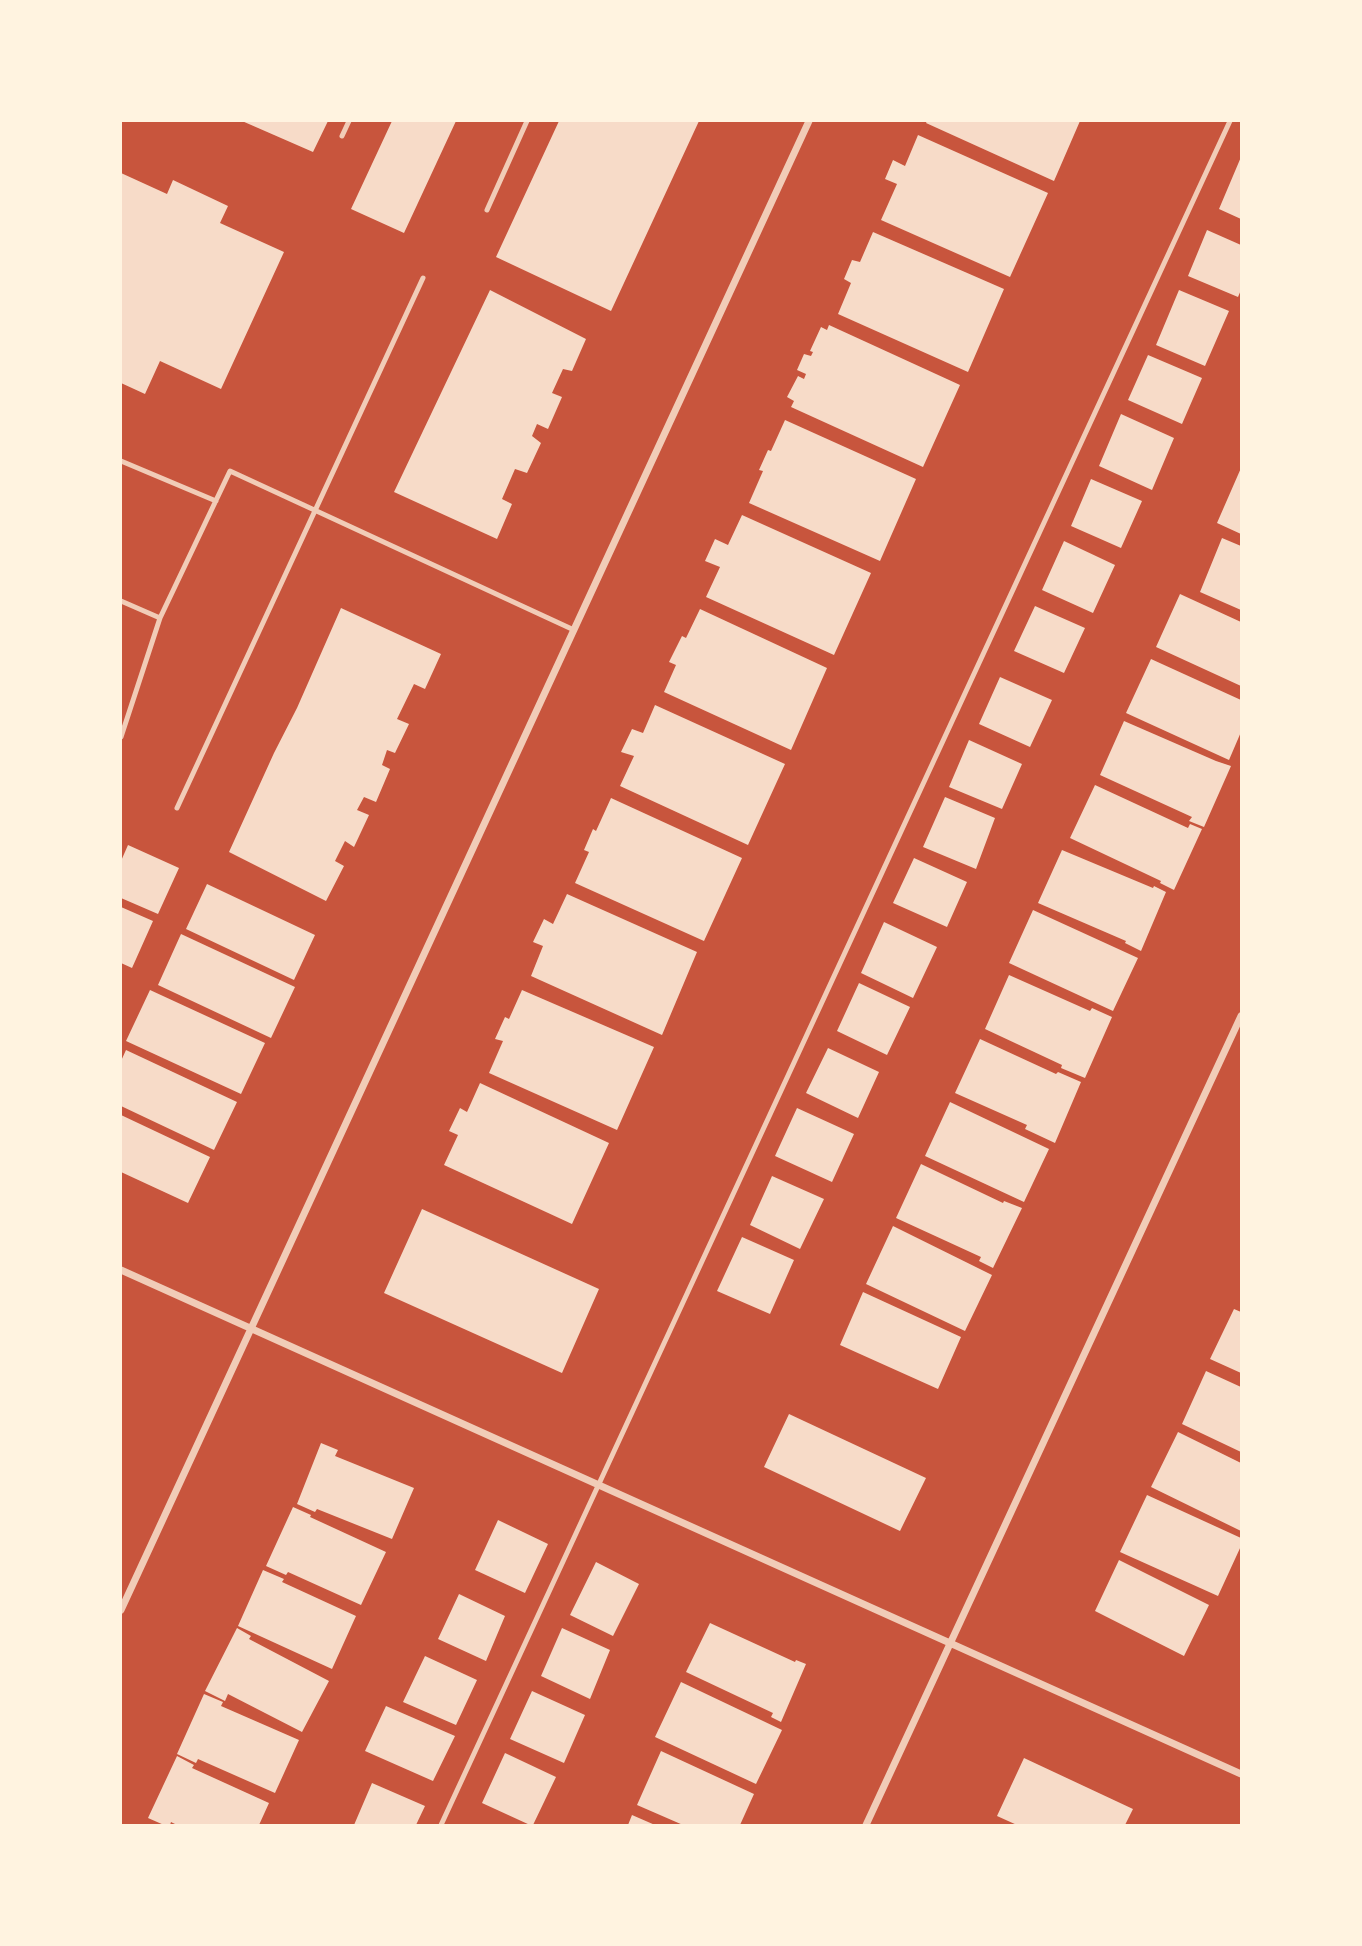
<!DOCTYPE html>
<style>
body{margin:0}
#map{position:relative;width:1362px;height:1946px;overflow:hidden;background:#c8553d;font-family:Commissioner,sans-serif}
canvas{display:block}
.frame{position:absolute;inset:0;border:122px solid #fff3e0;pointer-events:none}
</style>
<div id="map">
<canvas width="1362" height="1946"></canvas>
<div class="frame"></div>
</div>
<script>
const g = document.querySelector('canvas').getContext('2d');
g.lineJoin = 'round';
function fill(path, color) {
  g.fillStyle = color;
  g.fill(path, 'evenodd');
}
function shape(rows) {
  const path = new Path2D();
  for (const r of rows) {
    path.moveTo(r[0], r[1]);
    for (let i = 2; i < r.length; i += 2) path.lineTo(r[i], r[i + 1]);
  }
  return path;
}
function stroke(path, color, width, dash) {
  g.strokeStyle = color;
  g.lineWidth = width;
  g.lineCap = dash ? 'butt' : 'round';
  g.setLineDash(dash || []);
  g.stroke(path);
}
fill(shape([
 [242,121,328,121,313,152],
 [392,121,456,121,404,233,351,209],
 [559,121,699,121,611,311,496,257],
 [927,121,1080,121,1054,181,926,123],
 [918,135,1048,193,1010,277,881,220,897,184,885,179,893,160,905,166],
 [1241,157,1241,219,1219,209],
 [121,173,167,194,173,180,228,206,220,223,284,252,221,389,160,361,145,394,121,383],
 [1207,230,1241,245,1241,290,1238,297,1188,276],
 [873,232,1004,289,968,372,838,314,851,283,844,279,852,260,860,262],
 [490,290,586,339,572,371,563,369,552,393,562,397,548,429,537,424,532,436,541,443,527,473,515,469,502,499,512,504,497,539,394,492],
 [1179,290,1229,311,1205,366,1156,345],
 [829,325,960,385,923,467,791,407,794,401,787,397,798,376,804,379,806,374,797,370,804,354,811,356,813,352,810,351,821,327,827,330],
 [1148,355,1202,378,1182,424,1128,400],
 [1121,414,1174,438,1152,490,1099,466],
 [785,420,916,479,880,561,749,503,763,471,759,470,768,450,771,451],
 [1241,468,1241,534,1217,523],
 [1091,479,1142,501,1121,548,1071,526],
 [742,515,871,573,834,655,706,597,720,567,705,561,715,539,728,545],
 [1222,538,1241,546,1241,610,1200,592],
 [1064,541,1115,565,1093,613,1042,590],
 [1180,594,1241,622,1241,686,1156,647],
 [1035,606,1085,628,1064,673,1014,651],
 [341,608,441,654,425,689,414,684,397,719,409,724,395,753,387,750,382,765,390,769,376,802,364,797,357,810,369,815,354,847,345,841,335,861,344,866,326,901,229,852,274,753,297,708],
 [700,609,827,668,791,750,664,692,676,665,669,662,682,636,686,638],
 [1151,659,1241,700,1241,732,1229,760,1126,713],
 [1000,677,1052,700,1030,747,979,724],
 [655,705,785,764,748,845,620,786,634,756,621,752,632,729,643,733],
 [1124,721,1216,761,1231,766,1204,827,1189,821,1192,817,1100,775],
 [969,740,1022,764,1002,809,949,787],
 [1095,785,1188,828,1190,824,1202,829,1174,890,1160,883,1161,881,1070,838],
 [945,797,995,818,976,869,923,847],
 [611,798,742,858,704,941,575,883,589,852,584,850,593,829,596,831],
 [128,845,179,868,158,914,121,898,121,861],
 [1062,850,1153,888,1154,886,1166,892,1141,951,1125,943,1126,941,1038,903],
 [914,858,967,882,947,927,893,903],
 [207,884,315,935,294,980,186,929],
 [567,894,697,952,662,1035,531,976,543,946,533,942,544,919,553,924],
 [121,907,153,921,132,968,121,963],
 [1033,910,1138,958,1113,1011,1009,963],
 [884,922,937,947,913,998,861,973],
 [181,934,295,987,271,1038,158,985],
 [1009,975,1090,1011,1092,1008,1112,1017,1085,1078,1061,1068,1062,1065,985,1029],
 [859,983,910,1007,887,1055,837,1031],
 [150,990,265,1043,241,1094,126,1041],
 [522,990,654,1047,617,1130,489,1073,503,1041,495,1039,505,1017,509,1019],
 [980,1039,1056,1074,1058,1072,1081,1082,1055,1143,1025,1129,1027,1125,955,1093],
 [828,1048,879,1072,858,1118,806,1093],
 [126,1050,237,1102,214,1150,121,1106,121,1061],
 [480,1083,609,1143,572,1224,444,1165,458,1135,449,1131,460,1108,467,1112],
 [950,1102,1049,1149,1024,1202,925,1156],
 [797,1108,854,1134,832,1182,775,1156],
 [121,1115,210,1157,188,1203,121,1172],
 [921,1164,1003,1203,1004,1201,1022,1208,993,1268,979,1261,981,1257,896,1218],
 [772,1176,824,1199,800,1249,750,1225],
 [422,1209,599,1289,562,1373,384,1293],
 [893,1226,992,1275,965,1331,866,1284],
 [742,1237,794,1260,770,1314,717,1291],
 [863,1292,961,1337,938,1389,840,1345],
 [1234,1309,1241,1312,1241,1373,1210,1359],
 [1206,1371,1241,1387,1241,1452,1182,1424],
 [789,1414,926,1478,900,1531,764,1467],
 [1178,1432,1241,1463,1241,1531,1151,1487],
 [321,1443,338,1450,335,1456,414,1488,392,1539,317,1509,315,1512,297,1504],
 [1147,1495,1241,1538,1241,1546,1218,1596,1120,1552],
 [293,1507,311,1515,310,1517,386,1552,361,1605,288,1572,286,1575,266,1566],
 [498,1520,548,1544,525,1593,475,1570],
 [1119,1560,1209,1605,1184,1656,1095,1611],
 [596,1562,639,1584,613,1636,570,1615],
 [263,1570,284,1579,282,1582,356,1616,332,1669,238,1626],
 [459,1594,505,1616,486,1661,438,1639],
 [710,1623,795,1662,796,1660,806,1664,781,1722,771,1717,773,1713,686,1672],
 [237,1628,251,1636,249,1639,329,1681,302,1732,228,1694,225,1701,205,1691],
 [562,1628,610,1650,590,1699,541,1676],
 [425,1656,477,1680,456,1725,403,1702],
 [681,1682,782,1730,756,1784,655,1737],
 [532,1691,585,1715,564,1763,510,1739],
 [204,1694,223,1702,221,1706,299,1740,275,1793,198,1759,196,1763,177,1754],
 [386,1706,455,1736,433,1781,365,1751],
 [661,1751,754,1794,740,1825,683,1825,637,1805],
 [505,1753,556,1777,533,1825,530,1825,482,1803],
 [177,1756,194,1765,192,1768,269,1803,259,1825,177,1825,171,1822,170,1825,164,1825,148,1818],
 [1024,1758,1133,1809,1125,1825,1017,1825,997,1816],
 [372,1783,425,1806,416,1825,354,1825],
 [632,1815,655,1825,628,1825]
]), '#f7dbc8');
stroke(shape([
 [342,136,349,121],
 [487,210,527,121],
 [121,461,216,501],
 [121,601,160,618],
 [121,737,160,618,230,471,574,630],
 [177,808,423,278],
 [441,1825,1230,121]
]), '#f1ccb7', 5);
stroke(shape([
 [121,1270,1241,1774],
 [121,1610,809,121],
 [866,1825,1241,1016]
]), '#f1ccb7', 7);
</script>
